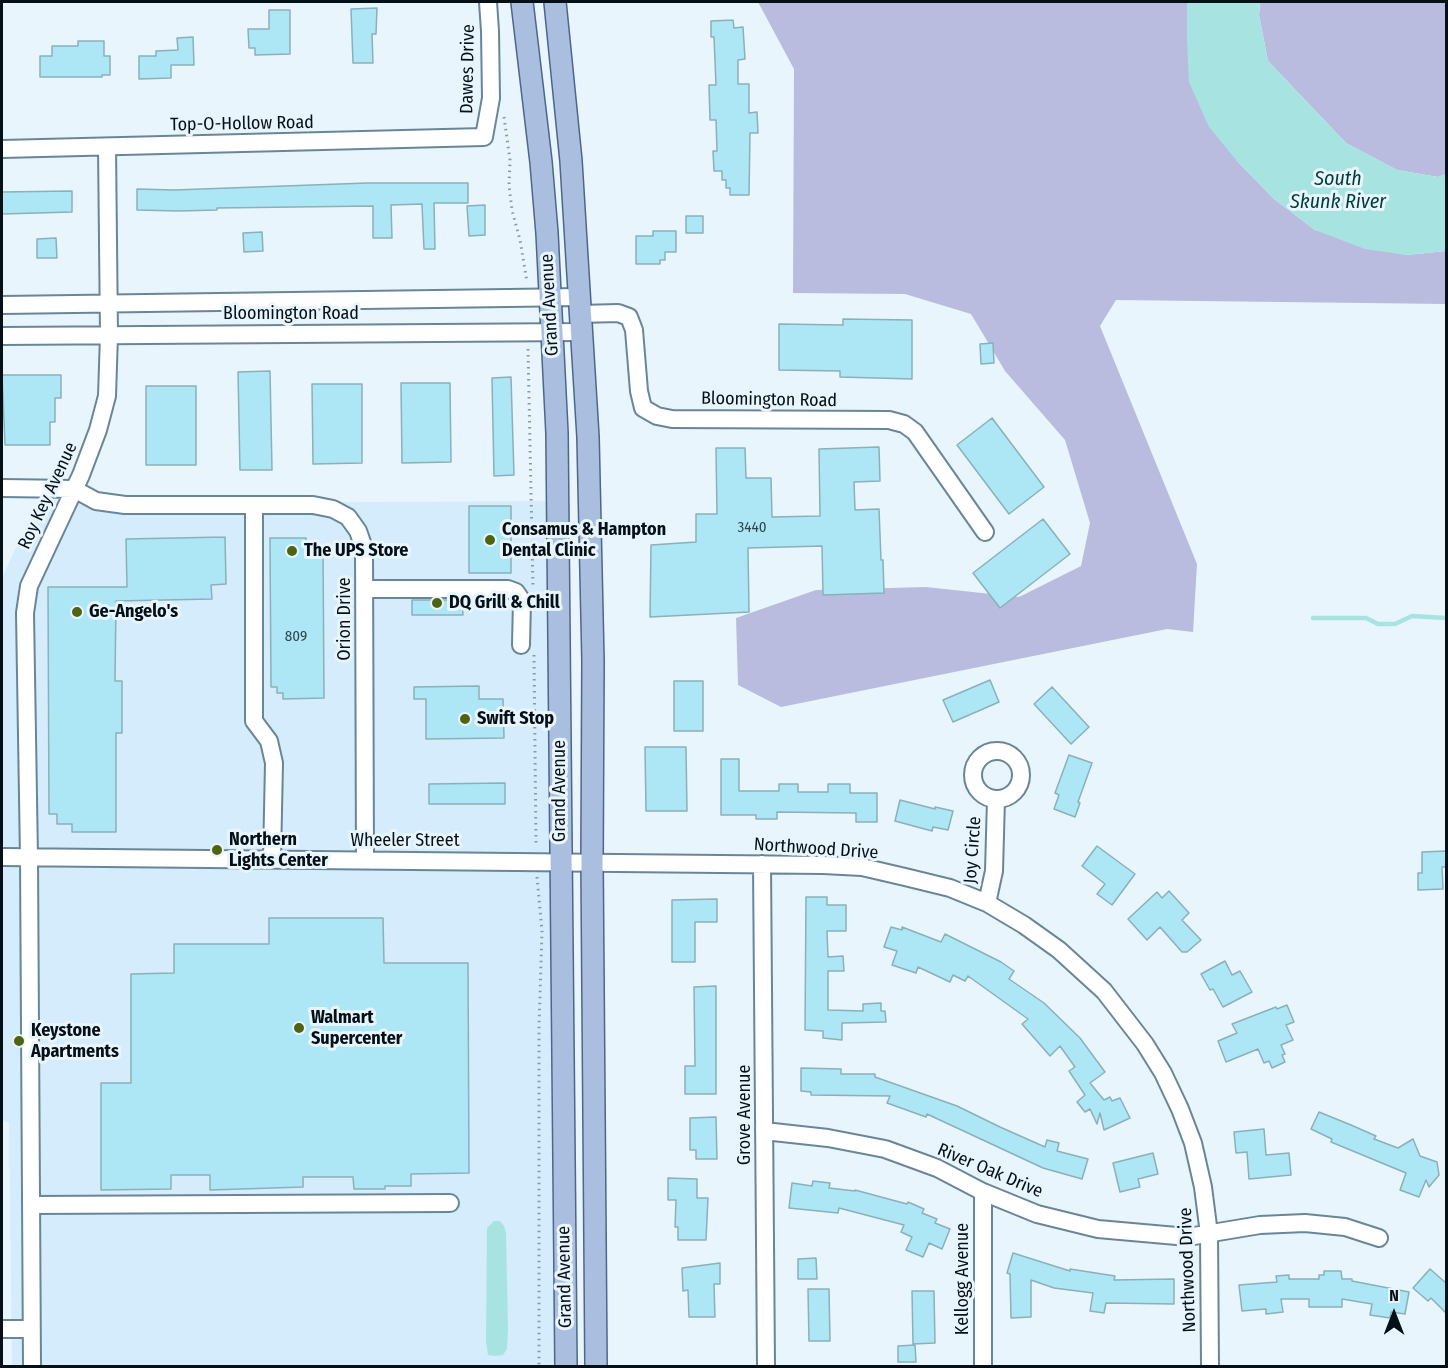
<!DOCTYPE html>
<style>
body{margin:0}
#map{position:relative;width:1448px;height:1368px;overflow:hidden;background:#e8f5fd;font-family:"Fira Sans Condensed",sans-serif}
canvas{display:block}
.frame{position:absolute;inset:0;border:3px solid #050f16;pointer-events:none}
.north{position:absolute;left:1364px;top:1284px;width:60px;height:60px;-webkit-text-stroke:4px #e8f5fd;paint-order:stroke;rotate:0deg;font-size:16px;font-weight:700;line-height:24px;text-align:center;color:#050f16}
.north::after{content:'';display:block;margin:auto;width:21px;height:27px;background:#050f16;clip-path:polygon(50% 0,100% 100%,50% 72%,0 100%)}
</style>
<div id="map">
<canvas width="1448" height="1368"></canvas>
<div class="frame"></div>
<div class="north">N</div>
</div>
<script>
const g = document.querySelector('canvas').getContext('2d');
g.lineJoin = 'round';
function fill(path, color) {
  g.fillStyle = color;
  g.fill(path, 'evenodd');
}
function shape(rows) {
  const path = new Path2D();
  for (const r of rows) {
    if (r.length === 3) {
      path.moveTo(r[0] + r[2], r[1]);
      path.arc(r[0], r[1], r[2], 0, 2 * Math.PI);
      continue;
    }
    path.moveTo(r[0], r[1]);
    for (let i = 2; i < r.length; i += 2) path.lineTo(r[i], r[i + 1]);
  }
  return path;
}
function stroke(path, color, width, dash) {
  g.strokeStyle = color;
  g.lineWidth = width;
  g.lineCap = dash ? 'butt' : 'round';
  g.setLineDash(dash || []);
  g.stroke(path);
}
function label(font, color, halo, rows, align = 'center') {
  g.font = font + ' "Fira Sans Condensed",sans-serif';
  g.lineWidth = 6;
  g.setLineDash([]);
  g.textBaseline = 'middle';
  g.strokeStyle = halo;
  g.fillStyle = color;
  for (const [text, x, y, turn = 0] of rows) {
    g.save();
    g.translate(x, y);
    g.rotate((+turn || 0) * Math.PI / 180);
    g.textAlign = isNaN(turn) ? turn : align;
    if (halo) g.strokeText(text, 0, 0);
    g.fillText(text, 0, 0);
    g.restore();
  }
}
fill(shape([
 [546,501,559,1366,12,1366,9,1122,2,1121,2,578,36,504]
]), '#d4ecfb');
fill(shape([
 [758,2,1187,2,1187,41,1237,161,1274,199,1315,230,1406,255,1446,251,1446,304,1116,300,1100,326,1197,564,1193,632,1167,629,781,707,738,685,736,618,816,590,926,587,1019,597,1081,566,1090,523,1065,440,1005,371,971,314,905,294,793,293,794,69],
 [1260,2,1446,2,1446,174,1438,177,1397,170,1346,143,1268,61,1259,15]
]), '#b9bcdf');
fill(shape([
 [1187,2,1260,2,1259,15,1268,61,1346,143,1397,170,1438,177,1446,174,1446,251,1406,255,1365,249,1315,230,1274,199,1237,161,1209,127,1189,82,1187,41],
 [494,1221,500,1221,504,1226,506,1233,508,1329,507,1349,503,1355,495,1356,488,1355,486,1341,487,1228]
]), '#a7e4e1');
stroke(shape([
 [1313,618,1366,618,1378,624,1395,624,1412,616,1446,618]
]), '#a7e4e1', 4.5);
const building = shape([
 [377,8,376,34,372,34,373,63,353,63,351,9,377,8],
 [269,10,290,10,290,54,255,55,255,48,249,48,248,29,269,29,269,10],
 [733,20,734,28,743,27,745,59,738,60,738,84,749,84,749,113,757,112,758,133,750,133,749,195,730,195,730,188,726,188,726,180,722,180,722,171,714,171,713,151,717,151,716,120,710,120,709,85,716,85,714,37,711,37,711,21,733,20],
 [193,37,194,65,171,65,171,78,139,79,139,56,156,56,156,51,178,50,177,38,193,37],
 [78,41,104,41,104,56,110,56,110,75,102,75,102,77,40,77,40,56,52,56,52,46,78,46,78,41],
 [367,183,468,183,468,203,434,203,435,249,424,249,422,204,391,205,392,238,373,238,373,206,217,208,217,210,179,211,137,210,137,189,174,190,367,183],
 [72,191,72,212,2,214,2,192,72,191],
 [485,205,485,235,469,236,467,206,485,205],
 [686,216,703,216,703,233,686,233,686,216],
 [653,231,676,231,676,252,665,252,665,260,660,260,660,264,636,264,636,236,653,236,653,231],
 [262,232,263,251,244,252,243,233,262,232],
 [56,238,57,258,37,258,37,239,56,238],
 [843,319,912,320,912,379,840,377,840,371,779,370,779,324,843,325,843,319],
 [993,343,994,363,981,364,980,344,993,343],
 [270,371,272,470,240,470,238,372,270,371],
 [2,375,61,375,61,398,55,398,55,422,50,422,50,445,5,445,2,375],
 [511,377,514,475,494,476,492,378,511,377],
 [401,383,450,383,451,462,402,463,401,383],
 [312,384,362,384,362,463,313,464,312,384],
 [146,386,196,386,196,465,146,465,146,386],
 [992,418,1044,487,1009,514,957,445,992,418],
 [879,447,880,481,854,482,855,510,879,509,881,560,883,560,884,593,823,595,822,546,748,548,749,612,650,617,651,545,696,542,696,514,717,514,716,448,745,448,746,478,771,478,772,517,820,516,819,449,879,447],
 [469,506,511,506,511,573,469,573,469,506],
 [1043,519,1070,554,1000,608,973,573,1043,519],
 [225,537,226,584,211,585,212,599,116,601,115,681,122,681,122,733,116,733,116,832,72,832,72,824,57,824,57,814,49,814,48,587,127,587,126,539,225,537],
 [270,538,306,538,306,543,316,543,316,549,323,549,324,698,283,699,283,693,277,693,277,687,271,687,270,538],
 [412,600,462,600,463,615,412,615,412,600],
 [990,680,999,702,953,722,943,700,990,680],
 [674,681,703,681,703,731,674,731,674,681],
 [479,686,479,699,503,699,504,738,426,739,426,699,414,699,414,687,479,686],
 [1052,687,1089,727,1071,744,1034,704,1052,687],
 [645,747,686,747,687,811,646,811,645,747],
 [1069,755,1092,763,1078,802,1080,803,1075,817,1054,809,1059,795,1055,793,1069,755],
 [721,759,739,759,739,791,779,791,779,784,798,784,798,792,828,792,828,784,850,784,850,793,877,793,877,822,856,822,856,813,777,812,777,819,756,819,756,815,721,815,721,759],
 [505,783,505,804,429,804,429,784,505,783],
 [900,800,935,809,935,807,953,811,948,830,933,827,932,831,895,821,900,800],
 [1097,846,1135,874,1112,905,1097,894,1105,884,1082,866,1097,846],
 [1446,851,1446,867,1442,867,1443,889,1418,890,1418,873,1422,873,1422,852,1446,851],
 [1169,891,1189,913,1182,920,1201,940,1187,952,1182,952,1160,927,1147,940,1128,919,1157,892,1162,898,1169,891],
 [806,897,827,897,827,905,846,905,846,931,827,931,828,957,843,956,844,971,828,971,828,1010,863,1011,863,1004,881,1003,881,1011,885,1011,886,1022,842,1023,842,1040,823,1038,823,1031,805,1030,806,897],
 [717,899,717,922,695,922,695,962,672,962,672,900,717,899],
 [269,918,383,918,384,963,468,963,469,1173,411,1174,411,1186,385,1186,385,1189,354,1189,353,1177,303,1177,303,1187,210,1190,210,1175,171,1175,171,1189,101,1190,101,1083,131,1083,131,974,174,973,174,944,269,944,269,918],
 [891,927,902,930,902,927,941,942,945,934,1001,962,1014,971,1009,979,1044,1003,1080,1038,1105,1072,1090,1083,1104,1100,1110,1097,1112,1101,1120,1098,1130,1118,1104,1130,1100,1113,1097,1124,1090,1109,1085,1112,1077,1102,1085,1095,1069,1071,1075,1067,1060,1046,1050,1056,1022,1024,1028,1019,968,976,965,981,953,975,950,982,918,967,916,973,892,965,897,951,884,947,891,927],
 [1225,961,1232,975,1240,971,1252,992,1223,1007,1213,989,1210,990,1201,974,1225,961],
 [716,986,716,1094,685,1094,685,1066,695,1066,694,987,716,986],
 [1287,1005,1294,1022,1286,1025,1293,1040,1281,1045,1285,1054,1282,1055,1285,1062,1272,1068,1269,1061,1264,1063,1258,1049,1226,1062,1218,1041,1237,1033,1232,1024,1276,1007,1277,1009,1287,1005],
 [801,1068,841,1069,841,1074,875,1074,875,1077,957,1106,1000,1127,1045,1147,1047,1140,1059,1143,1057,1151,1088,1159,1082,1179,1043,1168,927,1114,926,1117,887,1103,890,1096,811,1095,811,1092,801,1091,801,1068],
 [1319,1112,1351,1125,1376,1136,1374,1139,1398,1148,1413,1139,1420,1156,1437,1162,1439,1175,1429,1187,1426,1180,1419,1197,1400,1190,1406,1173,1331,1142,1332,1139,1311,1129,1319,1112],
 [716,1117,717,1159,696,1159,696,1150,690,1150,690,1118,716,1117],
 [1264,1129,1266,1155,1289,1153,1291,1175,1249,1179,1247,1152,1236,1153,1234,1132,1264,1129],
 [1153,1153,1158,1174,1138,1179,1140,1187,1120,1192,1113,1163,1153,1153],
 [668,1178,697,1179,697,1198,708,1198,706,1240,678,1240,678,1227,675,1227,676,1200,668,1200,668,1178],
 [813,1181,830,1183,829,1188,855,1191,855,1190,907,1204,908,1202,924,1209,922,1213,937,1219,935,1223,950,1229,942,1249,929,1243,923,1257,906,1250,912,1237,901,1232,904,1225,839,1208,838,1213,789,1208,792,1183,812,1186,813,1181],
 [1013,1253,1070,1271,1070,1269,1115,1276,1114,1280,1174,1279,1174,1304,1106,1303,1104,1313,1090,1311,1093,1293,1054,1288,1031,1280,1031,1317,1011,1318,1010,1274,1007,1273,1013,1253],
 [816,1258,817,1279,798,1279,798,1259,816,1258],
 [720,1263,720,1284,714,1284,715,1317,689,1317,688,1290,683,1291,682,1268,720,1263],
 [1430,1269,1446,1283,1446,1313,1431,1298,1428,1301,1413,1288,1430,1269],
 [1324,1271,1341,1271,1342,1279,1352,1279,1352,1281,1409,1292,1405,1314,1391,1312,1390,1318,1370,1315,1372,1304,1342,1299,1342,1307,1309,1307,1309,1299,1281,1299,1283,1312,1266,1314,1266,1309,1242,1311,1239,1285,1277,1282,1276,1276,1289,1275,1289,1279,1319,1279,1319,1275,1324,1275,1324,1271],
 [808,1289,829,1289,830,1341,809,1341,808,1289],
 [912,1291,934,1291,935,1343,913,1344,912,1291],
 [915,1345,916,1362,898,1362,898,1346,915,1345]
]);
fill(building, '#ade7f5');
stroke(building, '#8ab0b9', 1.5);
const minor = shape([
 [2,149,484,137,491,98,490,31,488,2],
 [2,305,580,297],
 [580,314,618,313,629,317,634,330,639,391,643,408,657,416,672,419,889,420,904,424,915,432,985,532],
 [2,336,581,332],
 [2,488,74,489,96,501,125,505,313,505,333,509,348,517,358,531,364,548,365,860],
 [254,505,254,721,269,741,274,763,272,859],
 [364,589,508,589,516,592,522,601,521,645],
 [997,775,24],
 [2,857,823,865,862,867,905,877,950,888,987,903,1024,925,1059,950,1104,991,1145,1044,1163,1073,1180,1109,1193,1143,1203,1187,1209,1234,1210,1366],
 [762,864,766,1366],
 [987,903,994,871,996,799],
 [764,1131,828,1138,885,1149,937,1168,983,1192,1037,1214,1098,1229,1188,1237,1260,1225,1305,1223,1345,1227,1379,1238],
 [983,1192,983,1366],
 [31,1205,450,1203],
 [2,1329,31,1329],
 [32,1366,29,858,25,613,29,586,81,475,98,430,107,396,109,335,107,147]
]);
const major = shape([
 [522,2,541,162,547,233,557,433,566,1366],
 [555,2,571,161,588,437,593,661,592,861,596,1366]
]);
stroke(minor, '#698698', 20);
stroke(major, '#4c668c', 24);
stroke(shape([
 [504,117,510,160,509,186,512,210,520,240,527,282],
 [528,349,533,588],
 [534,655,536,846],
 [537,877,542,931,539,1027,539,1366]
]), '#8c98a0', 3, [1.5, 4.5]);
stroke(minor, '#fff', 16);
stroke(major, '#aabfe0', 21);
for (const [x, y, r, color] of [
 [490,540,6,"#4e6412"],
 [292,551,6,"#4e6412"],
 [437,603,6,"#4e6412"],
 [77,612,6,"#4e6412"],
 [465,719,6,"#4e6412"],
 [217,850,6,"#4e6412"],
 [299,1028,6,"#4e6412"],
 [19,1041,6,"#4e6412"]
]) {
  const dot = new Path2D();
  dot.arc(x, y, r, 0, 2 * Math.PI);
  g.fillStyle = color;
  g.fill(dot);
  stroke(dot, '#e8f5fd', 2);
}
label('15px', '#2f454e', null, [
 ["3440",752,528],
 ["809",296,637]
]);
label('18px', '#050f16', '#e8f5fd', [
 ["Dawes Drive",468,69,-89],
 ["Top-O-Hollow Road",242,124,-1],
 ["Grand Avenue",550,305,-93],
 ["Bloomington Road",291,314],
 ["Bloomington Road",769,400,1],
 ["Roy Key Avenue",48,496,-65],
 ["Orion Drive",345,619,-90],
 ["Grand Avenue",560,791,-90],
 ["Wheeler Street",405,841],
 ["Northwood Drive",816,849,4],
 ["Joy Circle",973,850,-86],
 ["Grove Avenue",745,1115,-90],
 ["River Oak Drive",990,1171,23],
 ["Northwood Drive",1188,1270,-92],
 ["Grand Avenue",565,1277,-91],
 ["Kellogg Avenue",963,1279,-90]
]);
label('bold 18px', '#050f16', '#e8f5fd', [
 ["Consamus & Hampton",502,530],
 ["Dental Clinic",502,551],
 ["The UPS Store",304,551],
 ["DQ Grill & Chill",449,603],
 ["Ge-Angelo's",89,612],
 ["Swift Stop",477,719],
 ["Northern",229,840],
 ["Lights Center",229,861],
 ["Walmart",311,1018],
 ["Supercenter",311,1039],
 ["Keystone",31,1031],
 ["Apartments",31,1052]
], 'left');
label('italic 20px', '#003b39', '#e8f5fd', [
 ["South",1338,179],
 ["Skunk River",1338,202]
]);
</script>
